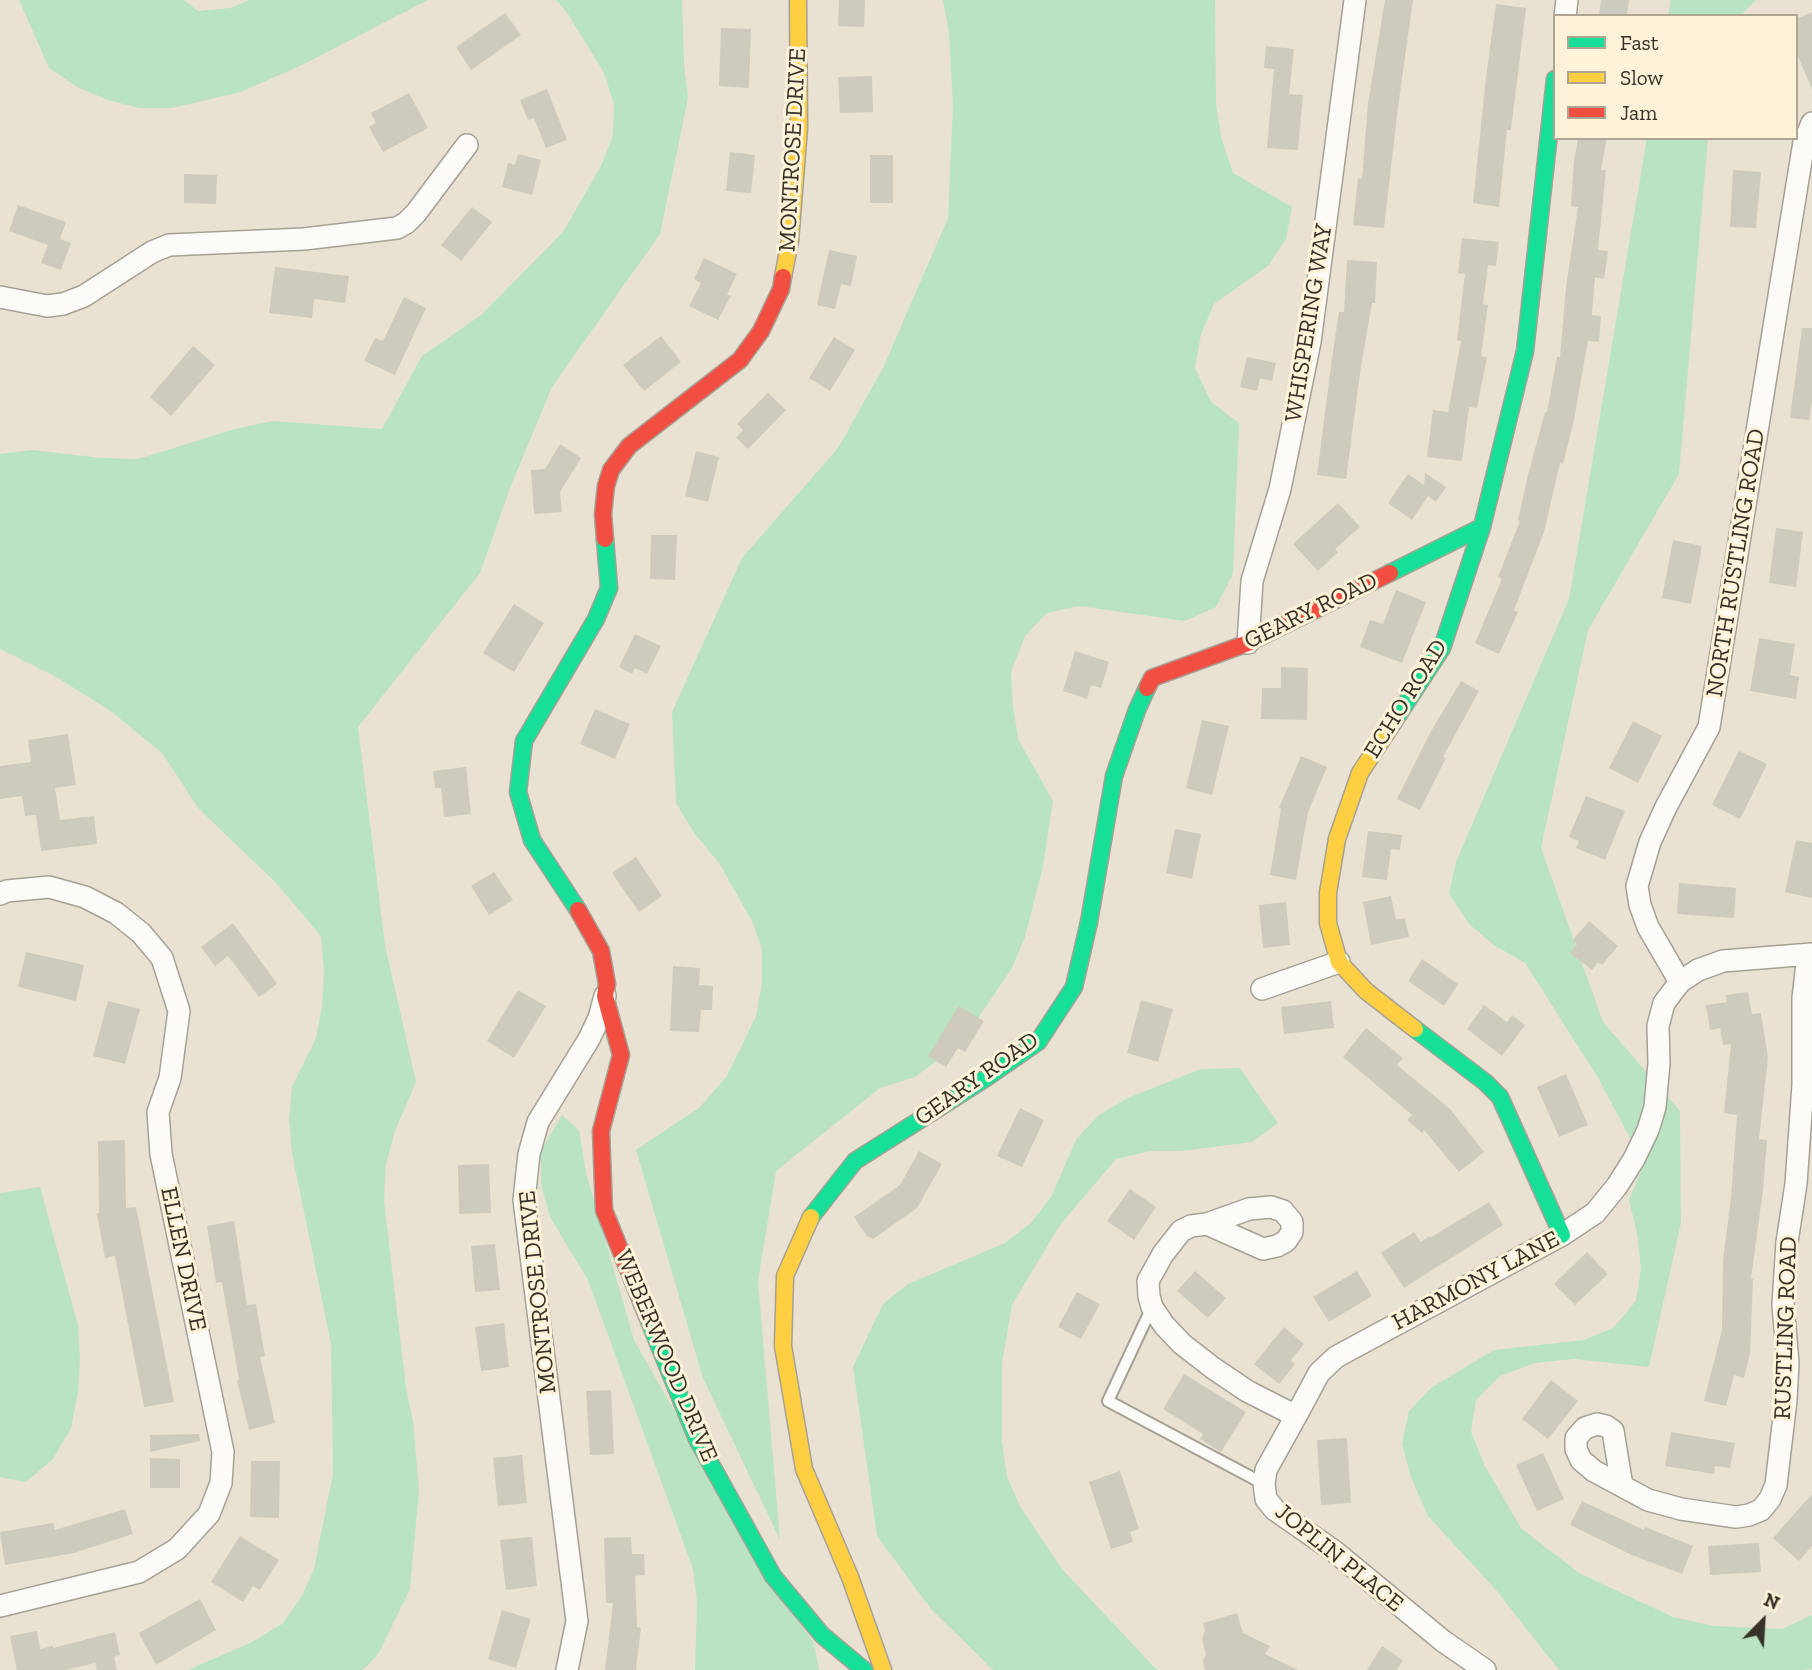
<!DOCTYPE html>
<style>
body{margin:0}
#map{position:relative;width:1812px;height:1670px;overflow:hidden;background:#e9e2d3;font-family:"Zilla Slab",serif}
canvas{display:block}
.legend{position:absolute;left:1553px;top:14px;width:245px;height:126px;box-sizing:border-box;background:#fef3d8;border:2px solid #aea692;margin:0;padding:9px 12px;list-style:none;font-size:21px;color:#373228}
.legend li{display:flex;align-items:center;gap:14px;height:35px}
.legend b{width:35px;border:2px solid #aea692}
.north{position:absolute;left:1728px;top:1586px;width:70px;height:70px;-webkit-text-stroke:5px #fef3d8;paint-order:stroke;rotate:24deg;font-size:19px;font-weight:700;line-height:28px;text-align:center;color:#373228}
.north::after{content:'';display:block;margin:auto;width:24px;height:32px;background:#373228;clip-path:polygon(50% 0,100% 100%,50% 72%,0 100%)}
</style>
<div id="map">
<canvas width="1812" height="1670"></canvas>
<ul class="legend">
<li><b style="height:9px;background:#16e098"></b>Fast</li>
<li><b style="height:9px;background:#ffcf43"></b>Slow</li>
<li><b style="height:9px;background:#f24e42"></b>Jam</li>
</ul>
<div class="north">N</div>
</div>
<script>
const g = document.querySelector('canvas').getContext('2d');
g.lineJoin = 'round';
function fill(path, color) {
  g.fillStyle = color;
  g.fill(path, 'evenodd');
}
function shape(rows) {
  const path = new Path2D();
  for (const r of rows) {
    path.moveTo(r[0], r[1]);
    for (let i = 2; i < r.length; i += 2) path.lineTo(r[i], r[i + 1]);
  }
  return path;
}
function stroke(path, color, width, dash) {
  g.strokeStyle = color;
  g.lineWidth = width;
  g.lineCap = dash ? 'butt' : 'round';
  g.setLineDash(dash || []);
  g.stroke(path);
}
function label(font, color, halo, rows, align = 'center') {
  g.font = font + ' "Zilla Slab",serif';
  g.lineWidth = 6;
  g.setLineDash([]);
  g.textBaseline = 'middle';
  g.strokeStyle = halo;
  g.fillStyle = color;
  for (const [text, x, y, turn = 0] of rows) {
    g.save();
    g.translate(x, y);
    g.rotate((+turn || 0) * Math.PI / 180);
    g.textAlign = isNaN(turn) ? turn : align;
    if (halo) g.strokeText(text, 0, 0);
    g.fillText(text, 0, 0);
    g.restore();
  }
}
fill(shape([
 [19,0,184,0,198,11,230,8,250,0,428,0,304,64,241,92,172,108,139,108,108,100,77,87,49,68],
 [556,0,682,0,684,64,688,98,660,234,552,387,510,488,480,573,358,727,385,945,416,1082,395,1131,386,1164,384,1201,406,1388,413,1421,419,1490,410,1589,379,1653,363,1670,188,1670,252,1642,282,1624,301,1598,314,1569,333,1474,331,1344,292,1153,289,1120,292,1087,316,1038,322,1006,324,972,321,936,276,883,199,809,162,753,112,712,58,678,0,649,0,454,32,450,102,458,138,459,235,429,273,421,382,429,422,356,481,315,563,232,601,166,613,136,614,104,604,73,568,14],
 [943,0,1215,0,1216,104,1221,137,1233,173,1292,207,1286,239,1268,266,1214,304,1201,334,1195,368,1211,402,1239,423,1233,574,1216,607,1185,621,1079,606,1047,613,1025,636,1011,672,1013,708,1019,741,1053,801,1043,866,1025,937,1012,968,970,1030,946,1054,915,1077,880,1088,776,1171,758,1281,780,1540,703,1378,636,1150,699,1108,727,1076,756,1016,762,984,762,949,752,921,719,863,695,834,676,803,672,712,742,558,838,448,883,368,948,218,953,106,949,33],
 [1671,0,1756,0,1740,16,1668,16],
 [1647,138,1708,138,1679,474,1588,630,1541,848,1603,1022,1680,1111,1681,1223,1649,1367,1574,1359,1535,1363,1500,1376,1476,1400,1471,1432,1485,1466,1521,1528,1579,1573,1673,1617,1714,1626,1782,1629,1812,1615,1812,1669,1801,1670,1559,1670,1496,1590,1428,1516,1411,1477,1402,1444,1409,1411,1431,1388,1494,1350,1584,1340,1613,1328,1636,1301,1641,1269,1637,1233,1629,1200,1644,1164,1597,1076,1525,963,1494,945,1469,924,1449,894,1456,862,1569,599],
 [1240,1068,1278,1123,1252,1142,1182,1151,1151,1151,1116,1159,1060,1225,1012,1305,1002,1363,1002,1442,1007,1477,1021,1508,1062,1569,1157,1670,993,1670,931,1609,877,1536,853,1367,883,1304,908,1284,1005,1243,1031,1223,1051,1197,1077,1138,1099,1115,1128,1098,1201,1069],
 [562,1115,579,1130,586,1173,634,1340,780,1596,814,1643,819,1670,695,1670,697,1601,693,1569,588,1280,550,1217,541,1184,541,1151],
 [40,1187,78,1325,80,1359,78,1393,71,1428,53,1459,26,1482,0,1477,0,1193]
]), '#b9e3c3');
fill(shape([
 [839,0,865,0,864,27,838,26],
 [1385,0,1413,0,1398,107,1384,228,1353,225,1358,178,1362,179,1368,103],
 [1601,0,1629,0,1627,16,1599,16],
 [1496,4,1526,8,1511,130,1507,130,1499,207,1473,203,1486,77],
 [1812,12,1812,89,1796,52,1796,19],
 [505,13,521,35,471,70,456,47],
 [721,28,751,29,749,88,719,86],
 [1266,46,1294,49,1289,94,1303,95,1298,150,1267,148,1274,69,1264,68],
 [872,76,873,112,840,113,838,77],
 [547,89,567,140,546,148,534,118,528,120,520,100],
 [409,93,428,128,383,152,369,127,376,123,371,113],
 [1578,138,1607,138,1601,170,1606,170,1598,250,1608,251,1604,279,1595,277,1592,315,1601,316,1599,342,1588,341,1574,420,1563,464,1560,463,1544,532,1514,610,1518,612,1499,654,1475,643,1502,579,1498,577,1520,521,1518,520,1528,475,1545,412,1547,412,1557,357,1560,357,1566,287,1578,207,1571,206,1574,161],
 [730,152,755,155,751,193,726,191],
 [518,154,541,160,532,195,502,187,508,163,515,165],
 [870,155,893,155,893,203,870,203],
 [1733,170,1761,172,1756,228,1730,227],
 [184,174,217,175,216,204,184,203],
 [18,205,66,222,60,239,71,243,61,270,41,263,48,245,9,231],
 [472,207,492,222,461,261,441,245],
 [1462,238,1499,242,1496,266,1488,265,1483,304,1488,305,1481,356,1487,357,1477,408,1469,407,1462,461,1427,457,1433,410,1448,412,1461,341,1457,340,1465,274,1458,273],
 [829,250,857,256,851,286,841,284,835,309,817,305],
 [704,258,737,274,727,294,731,296,718,320,689,306,701,283,694,279],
 [1347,260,1377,262,1375,303,1372,303,1361,366,1346,479,1317,475,1332,358,1339,312,1344,312],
 [275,267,349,276,345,303,314,299,312,318,269,313],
 [404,297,426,308,395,375,364,361,375,338,383,341],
 [1802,328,1812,328,1812,401,1809,420,1790,418],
 [661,336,681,362,644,391,623,365],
 [834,337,855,350,830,391,809,378],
 [193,346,215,365,171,416,150,397],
 [1247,357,1276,363,1272,381,1260,378,1257,391,1240,387],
 [768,393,786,410,748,449,736,438,743,430,737,424],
 [560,444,581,458,560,492,562,512,534,514,531,470,545,469],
 [696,451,719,457,708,502,685,496],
 [1425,473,1446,487,1436,502,1428,496,1412,520,1388,503,1408,474,1424,485],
 [1338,503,1360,527,1335,549,1338,552,1318,571,1293,544],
 [1776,528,1803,532,1796,587,1769,583],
 [651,535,677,535,675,580,650,579],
 [1673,540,1702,546,1691,604,1662,598],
 [1396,590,1426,602,1402,663,1360,647,1370,620,1383,624],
 [514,604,544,623,514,672,483,653],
 [635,634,661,646,647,674,635,668,632,674,619,667],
 [1759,638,1795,644,1790,675,1799,677,1796,699,1750,691],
 [1075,651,1109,662,1101,688,1091,685,1087,699,1063,691],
 [1281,667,1308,668,1307,720,1261,719,1262,688,1281,688],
 [1461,681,1479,691,1443,757,1446,758,1420,810,1397,799,1430,733],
 [595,709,630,724,615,759,580,744],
 [1202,720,1229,726,1212,795,1186,788],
 [1633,721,1662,736,1638,783,1609,768],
 [68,734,76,785,55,788,60,820,94,816,97,844,41,851,36,815,25,816,22,796,0,799,0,766,31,762,28,740],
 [1739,751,1767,764,1740,819,1712,805],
 [1301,756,1327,767,1308,812,1296,880,1270,875,1281,809,1279,808],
 [466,767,471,814,444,817,441,788,435,788,433,771],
 [1586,796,1625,811,1605,860,1576,848,1579,841,1569,837],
 [1175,829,1201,834,1192,879,1166,873],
 [1368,831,1402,835,1400,850,1391,849,1387,880,1362,877],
 [1796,840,1812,843,1812,898,1785,892],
 [636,857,662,896,639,912,612,873],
 [494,872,513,900,489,915,471,886],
 [1679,883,1736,888,1734,918,1677,914],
 [1391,896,1396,920,1405,918,1409,937,1371,945,1363,902],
 [1286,902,1290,945,1263,948,1259,905],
 [1589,921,1618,946,1602,965,1598,962,1592,970,1570,953,1577,944,1573,940],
 [233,923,277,984,259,997,228,956,215,966,201,947],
 [26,952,84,965,76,1001,18,987],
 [1422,959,1458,984,1444,1006,1408,981],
 [673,966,700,968,699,985,713,986,712,1010,701,1010,699,1032,670,1031],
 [518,990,546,1006,514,1058,487,1041],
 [1748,992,1752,1014,1761,1013,1768,1058,1759,1139,1767,1140,1763,1190,1751,1279,1753,1279,1750,1354,1744,1378,1734,1375,1726,1406,1704,1401,1722,1330,1723,1260,1731,1198,1737,1115,1724,1113,1731,1044,1723,1045,1720,1028,1710,1030,1706,1005,1727,1002,1726,995],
 [1141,1000,1173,1009,1158,1062,1127,1053],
 [108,1001,140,1009,125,1064,93,1056],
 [1331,1001,1334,1028,1284,1034,1281,1007],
 [1484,1005,1507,1022,1512,1015,1525,1025,1502,1056,1467,1029],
 [959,1006,984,1021,965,1052,958,1048,946,1067,928,1056],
 [1366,1028,1403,1058,1397,1065,1450,1109,1484,1152,1459,1172,1424,1130,1422,1133,1407,1120,1412,1115,1343,1057],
 [1566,1074,1588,1125,1559,1137,1537,1087],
 [1020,1108,1044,1120,1022,1167,997,1156],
 [125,1140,126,1208,136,1207,174,1402,144,1407,115,1256,105,1258,97,1213,99,1213,98,1141],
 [919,1151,942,1164,917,1208,873,1239,867,1236,854,1217,900,1185],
 [489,1164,491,1213,459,1214,458,1165],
 [1130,1189,1156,1207,1134,1240,1107,1221],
 [1489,1202,1503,1225,1404,1288,1381,1253,1414,1232,1421,1242,1429,1236,1430,1238],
 [234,1221,247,1305,256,1304,265,1356,260,1357,275,1423,249,1430,237,1380,239,1380,222,1282,216,1283,207,1226],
 [495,1244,500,1290,475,1292,471,1246],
 [1587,1252,1608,1274,1575,1305,1554,1284],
 [1195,1271,1226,1298,1208,1318,1177,1291],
 [1357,1271,1372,1296,1329,1322,1313,1297],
 [1077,1292,1100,1304,1081,1339,1058,1327],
 [504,1323,509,1367,481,1371,475,1327],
 [1284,1327,1304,1344,1291,1360,1295,1364,1279,1384,1254,1364],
 [1184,1374,1246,1412,1221,1452,1200,1439,1203,1434,1163,1409],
 [1551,1380,1578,1401,1548,1439,1522,1419],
 [611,1390,614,1454,590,1455,586,1391],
 [1671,1432,1735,1443,1730,1468,1715,1466,1714,1474,1665,1466],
 [199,1434,200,1441,150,1452,150,1435],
 [1347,1438,1351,1503,1321,1505,1317,1440],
 [1543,1453,1564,1499,1537,1511,1516,1465],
 [522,1455,527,1503,498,1506,493,1458],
 [150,1458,180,1459,180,1488,150,1488],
 [251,1461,280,1461,279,1518,250,1517],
 [1120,1471,1139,1529,1130,1532,1133,1542,1111,1549,1089,1482],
 [1812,1494,1812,1546,1799,1561,1773,1538],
 [1582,1501,1644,1530,1645,1527,1693,1546,1682,1574,1632,1555,1570,1525],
 [125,1509,133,1534,74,1553,5,1565,0,1532,53,1523,55,1530],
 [240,1536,279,1560,260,1590,253,1586,243,1602,211,1582],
 [532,1537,537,1586,506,1590,500,1540],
 [631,1537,632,1554,644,1554,645,1575,635,1576,637,1627,641,1628,636,1670,605,1670,613,1603,606,1603,604,1538],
 [1759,1543,1761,1572,1710,1575,1708,1546],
 [200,1599,216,1630,156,1665,139,1633],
 [502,1610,531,1619,516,1668,488,1659],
 [1237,1613,1243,1633,1270,1646,1265,1654,1298,1670,1205,1670,1203,1661,1206,1654,1202,1639,1205,1631,1203,1623],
 [37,1631,40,1649,53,1646,53,1648,115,1632,120,1655,114,1657,117,1670,97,1670,95,1663,66,1670,17,1670,10,1636],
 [1382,1646,1403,1660,1397,1670,1367,1670]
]), '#cfcabe');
const lane = shape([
 [1152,1307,1108,1401,1264,1484]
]);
const street = shape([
 [1565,16,1567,0],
 [0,297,47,306,63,304,84,296,152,252,169,245,304,239,397,228,406,223,416,213,467,145],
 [1248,643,1252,581,1280,489,1310,342,1355,0],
 [0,894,7,891,49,887,85,897,116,913,141,933,162,958,179,1011,170,1078,158,1112,161,1154,223,1452,221,1483,209,1514,177,1549,139,1572,0,1606],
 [1680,982,1648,927,1640,905,1637,886,1650,842,1666,807,1709,727,1804,142,1812,123],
 [1262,989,1339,962],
 [1271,1207,1283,1211,1292,1222,1292,1232,1286,1241,1277,1246,1263,1249,1207,1224,1249,1209,1271,1207],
 [1207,1224,1191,1226,1181,1231,1163,1254,1148,1281,1149,1296,1152,1307,1164,1325,1182,1344,1213,1368,1247,1391,1296,1416,1319,1373,1336,1357,1562,1235,1595,1213,1617,1186,1634,1159,1648,1130,1655,1107,1659,1063,1658,1026,1664,1003,1680,982,1698,970,1723,961,1812,954],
 [1296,1416,1266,1470,1264,1484,1266,1499,1275,1510,1334,1551,1443,1641,1485,1670],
 [1597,1424,1606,1426,1613,1431,1622,1486,1594,1471,1581,1460,1576,1449,1576,1438,1585,1428,1597,1424],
 [1622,1486,1648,1500,1681,1509,1736,1517,1749,1515,1761,1510,1770,1499,1776,1485,1786,1400,1788,1363,1783,1305,1787,1242,1796,1184,1803,1085,1803,998,1808,955],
 [567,1670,577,1621,524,1200,529,1154,538,1122,589,1039,599,1018,605,996]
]);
const fast = shape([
 [1390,573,1482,527],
 [1389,729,1442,648,1482,527,1525,351,1555,79],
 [578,910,532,840,518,792,524,741,596,619,609,588,605,539],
 [1415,1029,1485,1082,1500,1097,1562,1235],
 [811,1217,855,1161,986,1078,1038,1042,1074,987,1089,922,1114,776,1137,710,1147,688],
 [647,1316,697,1439,773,1576,822,1635,864,1670]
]);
const slow = shape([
 [783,277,790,241,799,128,798,0],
 [1389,729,1360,773,1337,839,1328,893,1328,923,1339,962,1366,991,1415,1029],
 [811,1217,785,1276,783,1346,804,1469,850,1577,883,1670]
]);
const jam = shape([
 [605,539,603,514,606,486,611,470,629,446,740,360,761,331,781,289,783,277],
 [1147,688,1152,678,1248,643,1390,573],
 [578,910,601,951,607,984,605,996,621,1055,601,1131,604,1210,647,1316]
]);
stroke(lane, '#a5a195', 14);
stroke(street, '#a5a195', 24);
stroke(fast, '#a5a195', 19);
stroke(slow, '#a5a195', 19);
stroke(jam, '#a5a195', 19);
stroke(lane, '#fcfbf8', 10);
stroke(street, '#fcfbf8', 21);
stroke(fast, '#16e098', 16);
stroke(slow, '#ffcf43', 16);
stroke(jam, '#f24e42', 16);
label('24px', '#373228', '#fef3d8', [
 ["MONTROSE DRIVE",793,150,-87],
 ["WHISPERING WAY",1309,323,-81],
 ["NORTH RUSTLING ROAD",1736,563,-81],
 ["GEARY ROAD",1311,611,-26],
 ["ECHO ROAD",1406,699,-58],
 ["GEARY ROAD",977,1079,-35],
 ["ELLEN DRIVE",183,1259,78],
 ["HARMONY LANE",1476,1281,-28],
 ["MONTROSE DRIVE",538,1292,-96],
 ["RUSTLING ROAD",1786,1328,-88],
 ["WEBERWOOD DRIVE",666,1356,67],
 ["JOPLIN PLACE",1339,1558,39]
]);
</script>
